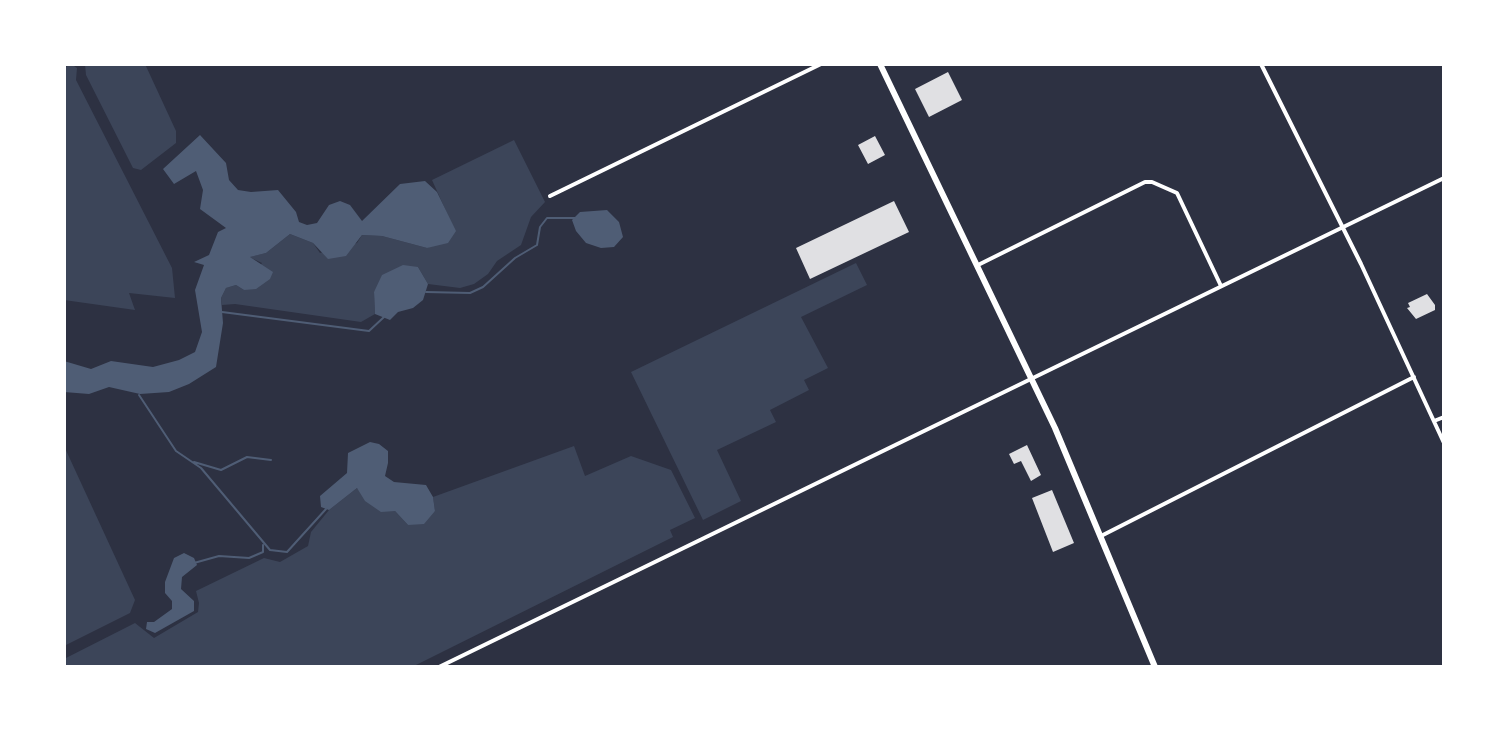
<!DOCTYPE html>
<style>
body{margin:0}
#map{position:relative;width:1508px;height:731px;overflow:hidden;background:#2d3142;font-family:Montserrat,sans-serif}
canvas{display:block}
.frame{position:absolute;inset:0;border:66px solid #fff;pointer-events:none}
</style>
<div id="map">
<canvas width="1508" height="731"></canvas>
<div class="frame"></div>
</div>
<script>
const g = document.querySelector('canvas').getContext('2d');
g.lineJoin = 'round';
function fill(path, color) {
  g.fillStyle = color;
  g.fill(path, 'evenodd');
}
function shape(rows) {
  const path = new Path2D();
  for (const r of rows) {
    path.moveTo(r[0], r[1]);
    for (let i = 2; i < r.length; i += 2) path.lineTo(r[i], r[i + 1]);
  }
  return path;
}
function stroke(path, color, width, dash) {
  g.strokeStyle = color;
  g.lineWidth = width;
  g.lineCap = dash ? 'butt' : 'round';
  g.setLineDash(dash || []);
  g.stroke(path);
}
fill(shape([
 [71,64,77,68,76,80,172,268,175,298,129,293,135,310,64,300,64,68],
 [85,64,145,64,176,131,176,143,141,170,133,168,86,75],
 [514,140,545,202,531,217,521,245,497,261,488,274,474,284,460,288,428,284,418,267,374,292,375,314,361,322,235,304,222,305,221,298,226,288,236,285,244,290,262,263,249,257,266,253,290,234,313,243,320,253,357,243,362,235,382,236,427,248,455,231,432,180],
 [856,263,867,285,801,317,828,368,804,380,809,390,770,410,776,422,717,450,741,501,703,520,631,372],
 [64,446,135,600,130,613,64,646],
 [574,446,585,476,631,456,671,470,695,518,670,530,673,537,412,667,64,667,64,659,135,623,154,638,198,612,199,603,196,591,264,558,280,562,308,546,311,532,329,510,357,488,395,511,408,525,435,511,433,497]
]), '#3c4559');
fill(shape([
 [200,135,226,163,229,180,238,190,251,192,278,190,296,212,299,222,307,225,317,223,329,205,340,201,350,205,362,221,400,184,425,181,437,192,456,231,448,243,427,248,382,236,362,235,346,256,328,259,313,243,290,234,266,253,250,257,273,272,270,279,256,289,244,290,236,285,226,288,221,298,223,323,216,367,189,384,169,392,140,394,109,387,89,394,64,392,64,361,91,369,111,361,153,367,179,360,195,352,202,332,195,290,204,265,194,262,209,255,218,232,226,228,200,209,203,190,196,171,174,184,163,169],
 [607,210,619,222,623,237,614,247,601,248,586,243,576,231,572,220,580,212],
 [403,265,418,267,428,284,423,300,413,308,398,312,390,320,375,314,374,292,382,275],
 [370,442,379,444,388,451,388,463,385,476,394,482,426,485,433,497,435,511,424,524,408,525,395,511,381,512,365,501,357,488,329,510,321,507,320,496,347,473,348,453],
 [184,553,194,558,197,565,182,577,181,589,194,601,194,611,155,633,146,629,147,622,154,622,172,609,172,601,165,593,165,582,174,558]
]), '#4f5d75');
stroke(shape([
 [426,292,470,293,483,287,515,258,537,245,540,227,547,218,575,218],
 [222,312,369,331,384,317],
 [139,395,176,451,201,468,270,550,287,552,326,509],
 [194,462,221,470,247,457,271,460],
 [194,563,219,556,249,558,263,552,263,545]
]), '#4f5d75', 2);
fill(shape([
 [948,72,962,100,929,117,915,89],
 [875,136,885,155,868,164,858,145],
 [894,201,909,232,810,279,796,248],
 [1427,294,1435,305,1435,310,1416,319,1407,308,1410,307,1408,303],
 [1027,445,1041,475,1031,481,1021,461,1014,464,1009,454],
 [1052,490,1074,543,1053,552,1032,498]
]), '#e0e0e3');
stroke(shape([
 [1261,64,1361,264,1444,443],
 [550,196,821,64],
 [978,265,1145,182,1152,182,1177,193,1221,286],
 [1434,421,1444,417],
 [1101,536,1414,377],
 [439,667,1444,178]
]), '#fff', 4);
stroke(shape([
 [880,64,1055,428,1155,667]
]), '#fff', 6);
</script>
